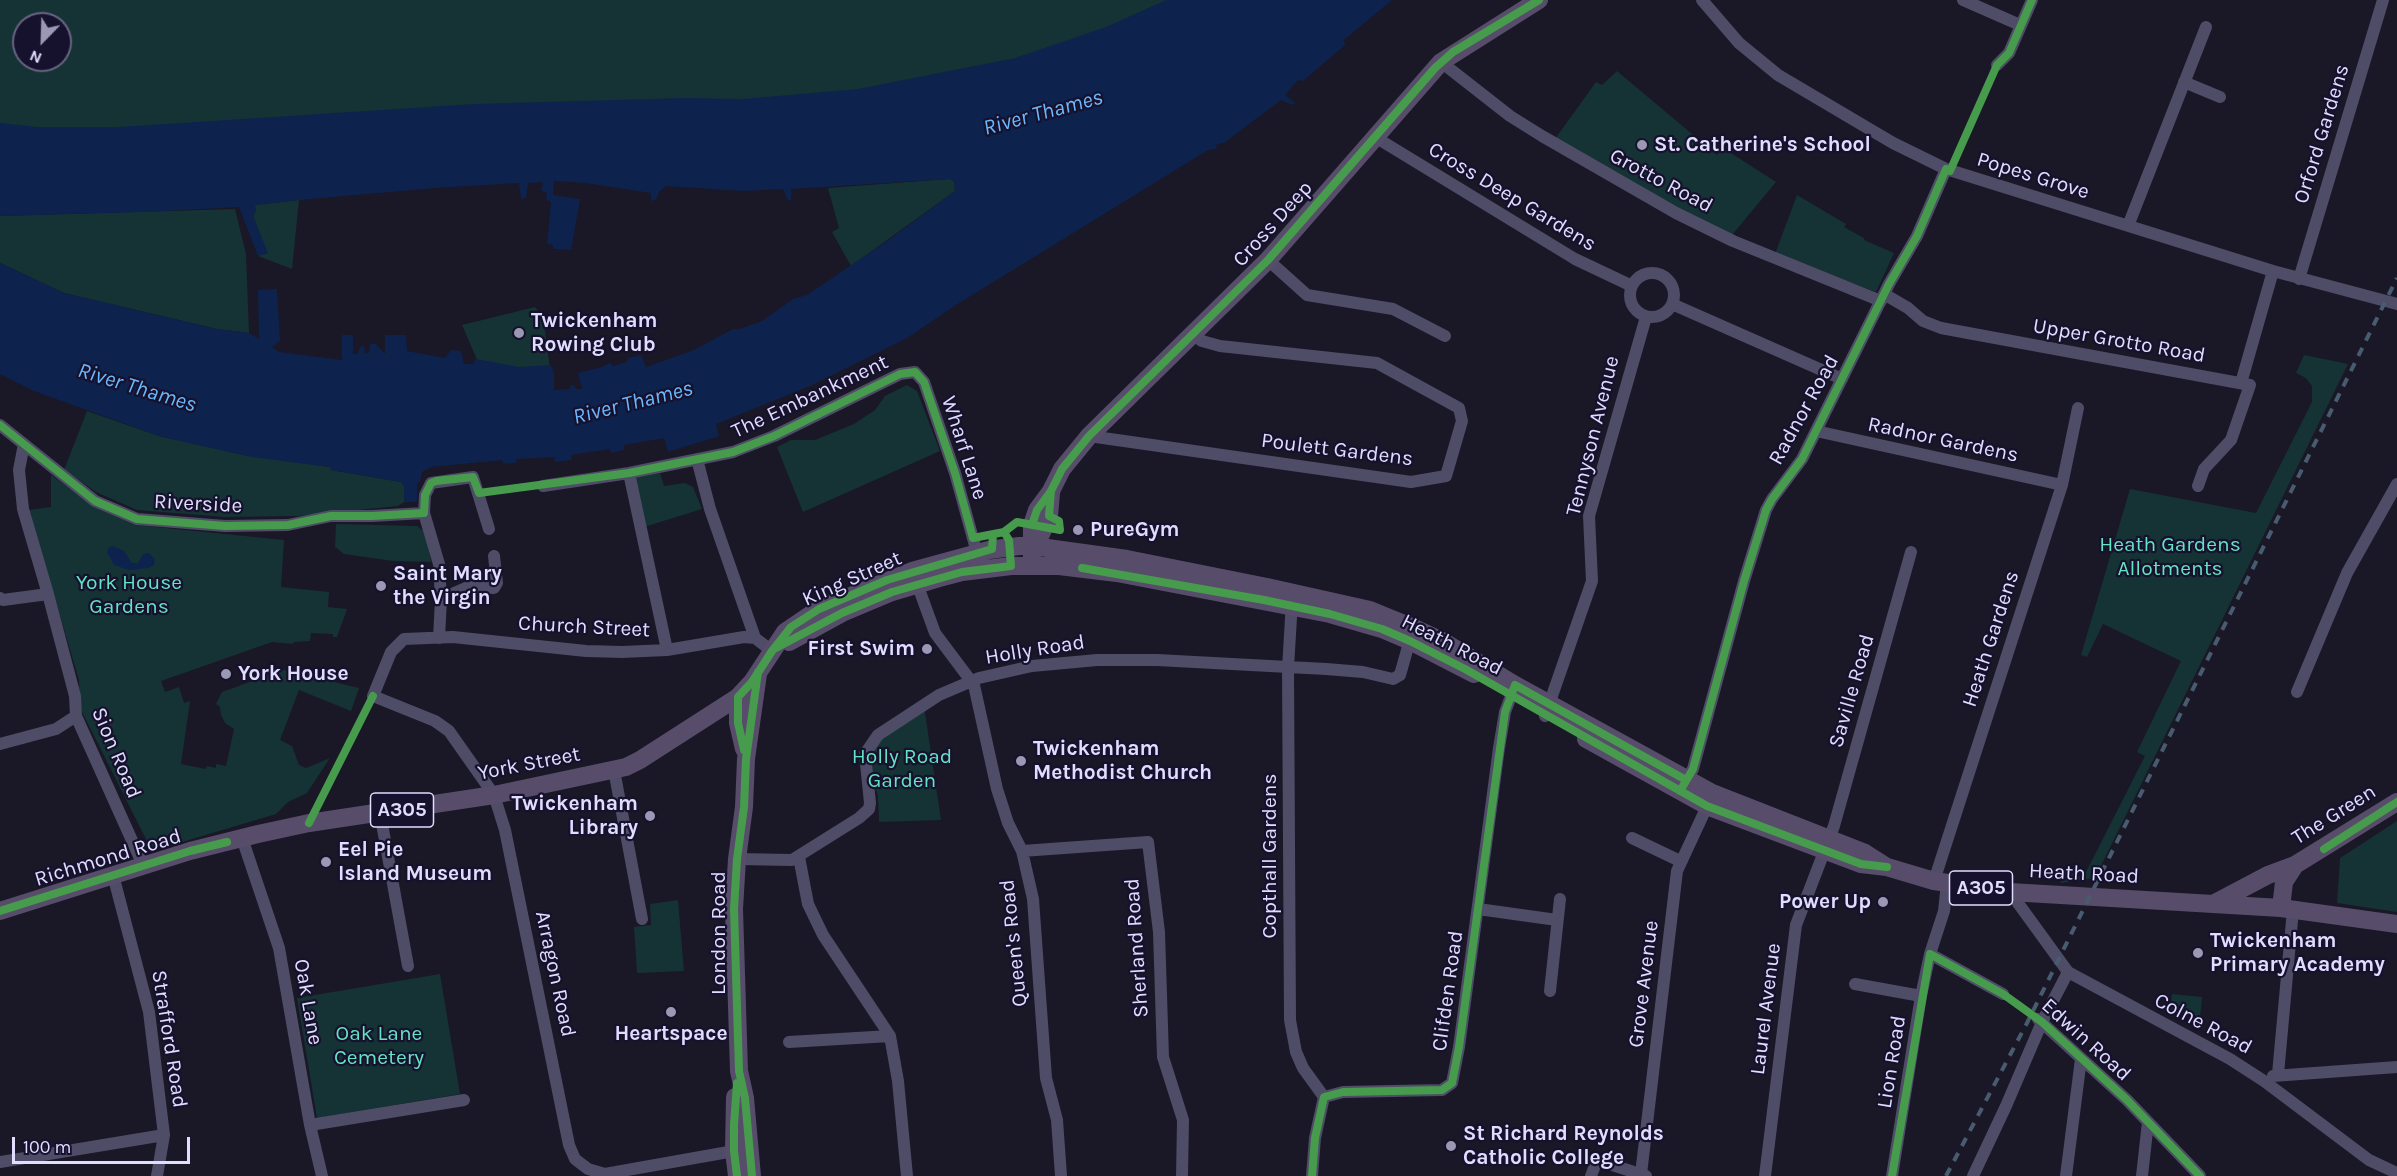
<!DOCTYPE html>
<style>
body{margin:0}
#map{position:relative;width:2397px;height:1176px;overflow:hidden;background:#1a1727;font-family:Karla,sans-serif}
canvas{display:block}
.north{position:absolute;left:12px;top:12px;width:60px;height:60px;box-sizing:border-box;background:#16112d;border:2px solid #676381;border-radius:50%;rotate:203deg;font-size:16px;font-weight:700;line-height:24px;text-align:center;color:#e1ddff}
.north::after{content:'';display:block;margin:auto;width:21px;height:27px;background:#9b98b3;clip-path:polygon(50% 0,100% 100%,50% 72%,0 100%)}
.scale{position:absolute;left:12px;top:1137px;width:178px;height:27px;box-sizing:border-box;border:3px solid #e1ddff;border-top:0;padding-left:8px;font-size:18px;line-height:21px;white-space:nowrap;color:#e1ddff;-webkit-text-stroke:4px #16112d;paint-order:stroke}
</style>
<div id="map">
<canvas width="2397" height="1176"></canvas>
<div class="north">N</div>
<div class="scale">100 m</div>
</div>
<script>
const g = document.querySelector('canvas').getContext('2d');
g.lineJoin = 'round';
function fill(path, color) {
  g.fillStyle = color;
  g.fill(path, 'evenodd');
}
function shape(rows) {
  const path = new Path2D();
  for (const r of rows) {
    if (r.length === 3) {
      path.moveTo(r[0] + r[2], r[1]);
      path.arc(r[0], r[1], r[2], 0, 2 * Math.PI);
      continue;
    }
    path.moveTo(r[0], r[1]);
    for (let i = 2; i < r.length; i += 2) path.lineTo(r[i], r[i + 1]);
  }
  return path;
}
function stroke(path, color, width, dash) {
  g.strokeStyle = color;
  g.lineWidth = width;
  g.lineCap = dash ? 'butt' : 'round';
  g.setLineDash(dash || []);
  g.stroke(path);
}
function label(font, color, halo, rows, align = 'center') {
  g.font = font + ' Karla,sans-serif';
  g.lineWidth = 4.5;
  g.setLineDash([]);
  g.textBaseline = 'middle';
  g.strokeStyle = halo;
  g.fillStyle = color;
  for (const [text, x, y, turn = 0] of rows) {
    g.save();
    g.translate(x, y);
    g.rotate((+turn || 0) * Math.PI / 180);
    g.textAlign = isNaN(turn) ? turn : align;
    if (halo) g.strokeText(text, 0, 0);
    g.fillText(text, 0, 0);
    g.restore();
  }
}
fill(shape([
 [0,0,1185,0,1065,49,807,103,261,130,0,132],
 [24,24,60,24,60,60,24,60],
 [1617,71,1717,155,1723,148,1776,182,1732,235,1696,219,1555,139,1596,82,1602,85],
 [949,179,954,181,955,191,851,266,832,232,839,228,828,188],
 [1797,195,1846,224,1844,227,1864,238,1864,240,1894,253,1876,292,1775,254],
 [299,200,292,269,258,256,267,253,253,216,256,210,254,205],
 [235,209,246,254,249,333,217,329,64,293,0,263,0,216],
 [535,307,543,317,553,390,485,378,462,325],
 [2304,355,2348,364,2095,878,2061,883,2059,867,2083,878,2145,756,2137,752,2181,661,2103,624,2087,657,2081,655,2130,489,2256,513,2312,402,2312,386,2306,378,2296,373],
 [907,385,917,391,940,451,803,512,777,447,791,440,815,440,854,424,875,410,885,396],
 [87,411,159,436,244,455,330,467,331,470,401,482,404,486,404,502,398,506,297,516,225,517,137,510,96,492,64,470],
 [660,473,664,486,685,483,693,487,702,509,644,527,635,478],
 [51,475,97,508,136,525,284,540,281,587,329,592,328,607,347,609,337,637,333,637,333,634,311,633,310,641,294,642,293,644,272,642,161,681,165,692,179,687,184,703,190,701,181,764,206,769,207,766,216,768,216,764,226,766,234,729,225,723,221,715,220,707,216,704,222,692,283,670,311,672,315,673,314,677,359,688,351,711,299,690,280,740,292,746,299,765,306,768,330,758,307,793,288,802,276,814,152,851,80,708,79,680,29,510,51,507],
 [336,524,417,526,426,533,431,562,393,561,344,554,335,547],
 [924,706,941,820,879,822,878,796,868,765,873,748,890,730],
 [2397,821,2397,912,2337,903,2340,858],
 [678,900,684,971,637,973,634,927,651,925,650,904],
 [440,974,460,1094,317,1118,297,998],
 [2172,994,2202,997,2200,1018,2170,1014]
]), '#153334');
fill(shape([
 [1166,0,1392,0,1344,40,1345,45,1303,81,1298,80,1285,95,1295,103,1292,105,1281,100,1224,143,1217,144,1216,149,1208,150,956,305,907,338,810,386,716,424,719,436,668,452,664,438,624,445,624,450,611,453,610,449,571,455,572,460,555,462,554,457,516,459,516,463,504,464,502,460,431,467,422,472,420,482,417,483,417,502,404,502,404,486,401,482,331,470,330,467,252,457,159,436,34,391,0,374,0,263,64,293,217,329,249,333,259,339,258,290,277,289,280,341,272,347,279,352,342,360,342,335,353,335,353,354,357,354,361,346,364,346,365,353,369,353,370,344,376,344,385,354,385,335,406,335,407,351,445,358,451,350,461,351,464,364,473,364,476,359,519,367,551,365,554,373,554,390,569,389,571,385,574,385,576,389,582,389,578,373,602,367,610,363,613,366,627,362,628,358,641,355,646,367,694,350,733,329,740,329,762,321,793,299,807,295,890,239,955,191,955,187,954,181,949,179,791,189,791,200,788,201,783,189,743,191,666,186,659,192,656,200,651,201,651,193,586,183,554,181,553,195,580,199,571,250,554,249,553,245,547,244,551,202,546,200,547,193,541,190,543,182,528,183,526,198,521,199,519,183,435,188,299,200,255,205,256,210,253,216,268,253,258,256,239,207,144,212,0,216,0,123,37,127,119,127,473,104,686,98,743,99,858,89,1015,58,1106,27],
 [113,546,124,551,132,563,138,563,143,554,149,553,155,559,154,565,149,568,129,570,114,565,107,552,108,548]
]), '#0d234d');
stroke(shape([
 [1702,0,1739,43,1778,75,1893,143,1946,169,2273,271,2397,304],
 [1963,0,2020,25],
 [1441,62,1510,116,1542,136,1676,213,1733,241,1881,301],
 [1997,65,2009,53,2032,0],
 [2184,82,2220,97],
 [1375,137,1575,259,1632,286],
 [2128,226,2206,27],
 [1268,260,1307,295,1393,309,1445,336],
 [1652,295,22],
 [2299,279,2383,0],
 [1884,294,1908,308,1923,321,1941,328,2250,385,2231,440,2204,469,2198,486],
 [1672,304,1842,379],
 [2241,383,2273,271],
 [0,425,95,501,137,519,225,526,288,525,331,516,372,516,424,513],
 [1816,431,2062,485],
 [1089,436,1411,482,1446,476,1462,421,1459,408,1377,363,1220,346,1202,341,1192,334],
 [24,444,19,470,23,509,48,594,75,696,76,716,143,865],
 [697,459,710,509,755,638,772,651],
 [629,473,667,650],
 [543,486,629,473,733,452,774,436,900,374,915,372,924,382,955,473,977,553],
 [915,578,935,633,974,685,997,789,1008,823,1022,851,1033,899,1046,1078,1057,1120,1061,1176],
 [0,598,3,600,48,594],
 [441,599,468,587,494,588,497,583,494,556],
 [1292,601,1288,668,1290,1020,1296,1052,1303,1068,1324,1097],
 [439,638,441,599,439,564,424,513,425,495,431,483,473,477,489,529],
 [2297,692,2347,573,2397,484],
 [1545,716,1592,581,1589,516,1646,317],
 [0,744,56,729,76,716],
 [614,770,642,919],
 [1683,785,1693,769,1744,581,1766,510,1772,499,1802,459,1889,284,1917,236,1946,169],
 [380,813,408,966],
 [242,838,279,948,310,1125,322,1176],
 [1632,838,1680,861],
 [1022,851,1148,842,1159,932,1163,1057,1183,1120,1182,1176],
 [799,857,808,904,823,935,890,1036,898,1081,907,1176],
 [737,859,792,860,859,818,869,809,870,803,865,754,878,735,939,695,979,678,1032,666,1097,660,1157,660,1326,669,1363,672,1393,679,1400,675,1411,636],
 [113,875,149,1012,164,1135,157,1176],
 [1934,881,2062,485,2078,408],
 [2010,892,2068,972,2230,1059,2264,1081,2369,1160,2397,1173],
 [1478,909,1557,920],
 [1930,954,2003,994],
 [1855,984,1921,996],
 [1550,991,1560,899],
 [2038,1019,2127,1100,2200,1176],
 [789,1042,890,1036],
 [2278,1074,2293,910],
 [2273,1076,2397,1067],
 [310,1125,464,1100],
 [734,1151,605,1174,588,1169,575,1159,569,1145,505,830,494,795,449,731,435,721,373,696,391,652,404,639,453,637,586,651,622,652,667,650,744,637,755,638],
 [0,1162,164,1135],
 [1641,1174,1677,871,1710,800],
 [1312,1176,1315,1138,1324,1097,1343,1092,1442,1090,1452,1083,1459,1047,1499,748,1505,712,1511,696],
 [1591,1176,1597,1160,1646,1176],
 [1765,1176,1796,925,1834,826,1911,552],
 [1892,1176,1921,996,1930,954,1944,911,1947,883],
 [1973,1176,2006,1106,2042,1022,2068,972],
 [2066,1176,2081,1059],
 [2142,1176,2148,1122]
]), '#4e4c67', 12);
stroke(shape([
 [1033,546,1041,534,1049,516,1051,493],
 [1032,557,1032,525,1037,510,1051,491,1062,469,1089,436,1268,260,1441,62,1539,0],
 [789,642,842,613,892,592,939,578,962,572,1011,566,1059,566,1117,573,1330,614,1382,629,1410,641,1474,674],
 [738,697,738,723,744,749],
 [1586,739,1707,806,1861,864,1887,867,1934,881,2010,892,2281,908,2397,924],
 [2215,903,2268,875,2295,865,2397,802],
 [2281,908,2284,882,2295,865],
 [0,911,190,851,258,834,309,823,494,795,626,767,640,760,738,697,752,682,785,632,819,609,912,571,989,550,1019,546,1033,546,1127,559,1267,587,1370,610,1414,628,1444,642,1515,685,1712,793,1865,853,1887,867],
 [735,1097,734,1151,737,1176],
 [752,1176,745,1098,739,1071,734,909,737,859,744,807,746,759,758,674]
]), '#574d6b', 18);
stroke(shape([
 [1946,1176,2027,1023,2397,278]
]), '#485c6f', 4, [9, 8]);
stroke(shape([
 [0,425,95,501,137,519,225,526,288,525,331,516,372,516,424,513,425,495,431,483,436,481,473,477,479,493,629,473,733,452,774,436,900,374,915,372,924,382,955,473,973,538,1004,532,1017,522,1060,530,1059,521,1049,516,1051,491],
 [1032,525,1037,510,1051,491,1062,469,1089,436,1268,260,1435,68,1453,52,1539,0],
 [1082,568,1264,600,1330,614,1382,629,1410,641,1465,669,1707,806,1861,864,1887,867],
 [774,649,842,613,892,592,962,572,1011,566,1009,540,1004,532],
 [744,750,738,723,738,697,752,682,772,651,791,627,819,609,887,580,992,549,993,535],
 [1680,791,1693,769,1744,581,1766,510,1772,499,1802,459,1889,284,1917,236,1946,169,1950,171,1997,65,2009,53,2032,0],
 [309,823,373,696],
 [2324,849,2397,802],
 [0,911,190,851,227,842],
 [737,1176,734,1151,734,1125,737,1083],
 [752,1176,745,1098,739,1071,734,909,737,859,744,807,746,759,758,672],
 [1312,1176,1315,1138,1324,1097,1343,1092,1442,1090,1452,1083,1459,1047,1505,712,1515,685,1686,780],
 [1892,1176,1930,954,2003,994,2042,1022,2127,1100,2200,1176]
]), '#469c4c', 8);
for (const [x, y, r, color] of [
 [1642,145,6,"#9b98b3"],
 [519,333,6,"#9b98b3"],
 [1078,530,6,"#9b98b3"],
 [381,586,6,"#9b98b3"],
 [927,649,6,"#9b98b3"],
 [226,674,6,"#9b98b3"],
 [1021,761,6,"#9b98b3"],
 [650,816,6,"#9b98b3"],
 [326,862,6,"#9b98b3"],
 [1883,902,6,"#9b98b3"],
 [2198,953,6,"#9b98b3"],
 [671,1012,6,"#9b98b3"],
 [1451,1146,6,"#9b98b3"]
]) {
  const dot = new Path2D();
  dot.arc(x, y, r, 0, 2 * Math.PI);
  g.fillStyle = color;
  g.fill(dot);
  stroke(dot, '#16112d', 2);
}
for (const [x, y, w] of [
 [402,810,63],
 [1981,888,63]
]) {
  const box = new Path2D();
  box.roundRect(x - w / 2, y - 17, w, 34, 4.5);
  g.fillStyle = '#16112d';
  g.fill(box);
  stroke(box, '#e1ddff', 1.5);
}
label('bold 20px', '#e1ddff', null, [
 ["A305",402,810],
 ["A305",1981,888]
]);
label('21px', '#e1ddff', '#16112d', [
 ["Orford Gardens",2322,134,-73],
 ["Popes Grove",2033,176,17],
 ["Grotto Road",1661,181,28],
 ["Cross Deep Gardens",1512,197,31],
 ["Cross Deep",1273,224,-48],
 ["Upper Grotto Road",2119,341,10],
 ["The Embankment",810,397,-25],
 ["Radnor Road",1804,410,-61],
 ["Tennyson Avenue",1593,436,-76],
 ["Radnor Gardens",1943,440,12],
 ["Wharf Lane",964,448,72],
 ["Poulett Gardens",1337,450,7],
 ["Riverside",198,504,3],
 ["King Street",852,579,-24],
 ["Church Street",584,627,3],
 ["Heath Gardens",1991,639,-72],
 ["Heath Road",1452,645,27],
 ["Holly Road",1035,650,-9],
 ["Saville Road",1852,691,-74],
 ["Sion Road",116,753,67],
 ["York Street",529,764,-11],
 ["The Green",2334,815,-32],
 ["Copthall Gardens",1270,856,-90],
 ["Richmond Road",108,858,-17],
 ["Heath Road",2084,874,3],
 ["London Road",719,933,-90],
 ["Queen's Road",1014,943,-96],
 ["Sherland Road",1137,948,-94],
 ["Arragon Road",555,974,78],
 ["Grove Avenue",1644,984,-83],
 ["Clifden Road",1448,991,-82],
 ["Oak Lane",308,1002,80],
 ["Laurel Avenue",1766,1009,-83],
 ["Colne Road",2203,1024,28],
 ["Strafford Road",169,1039,81],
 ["Edwin Road",2086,1040,42],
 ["Lion Road",1892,1062,-81]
]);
label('bold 21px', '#e1ddff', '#16112d', [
 ["St. Catherine's School",1654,145],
 ["Twickenham",531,321],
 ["Rowing Club",531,345],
 ["PureGym",1090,530],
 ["Saint Mary",393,574],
 ["the Virgin",393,598],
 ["First Swim",915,649,"right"],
 ["York House",238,674],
 ["Twickenham",1033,749],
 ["Methodist Church",1033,773],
 ["Twickenham",638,804,"right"],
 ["Library",638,828,"right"],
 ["Eel Pie",338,850],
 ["Island Museum",338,874],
 ["Power Up",1871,902,"right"],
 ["Twickenham",2210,941],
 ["Primary Academy",2210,965],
 ["Heartspace",671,1034,"center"],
 ["St Richard Reynolds",1463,1134],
 ["Catholic College",1463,1158]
], 'left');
label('21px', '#64e3c5', '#16112d', [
 ["Heath Gardens",2170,545],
 ["Allotments",2170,569],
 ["York House",129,583],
 ["Gardens",129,607],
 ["Holly Road",902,757],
 ["Garden",902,781],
 ["Oak Lane",379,1034],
 ["Cemetery",379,1058]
]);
label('italic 22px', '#6bb8ff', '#16112d', [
 ["River Thames",1043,113,-15],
 ["River Thames",137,388,17],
 ["River Thames",633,403,-14]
]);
</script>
